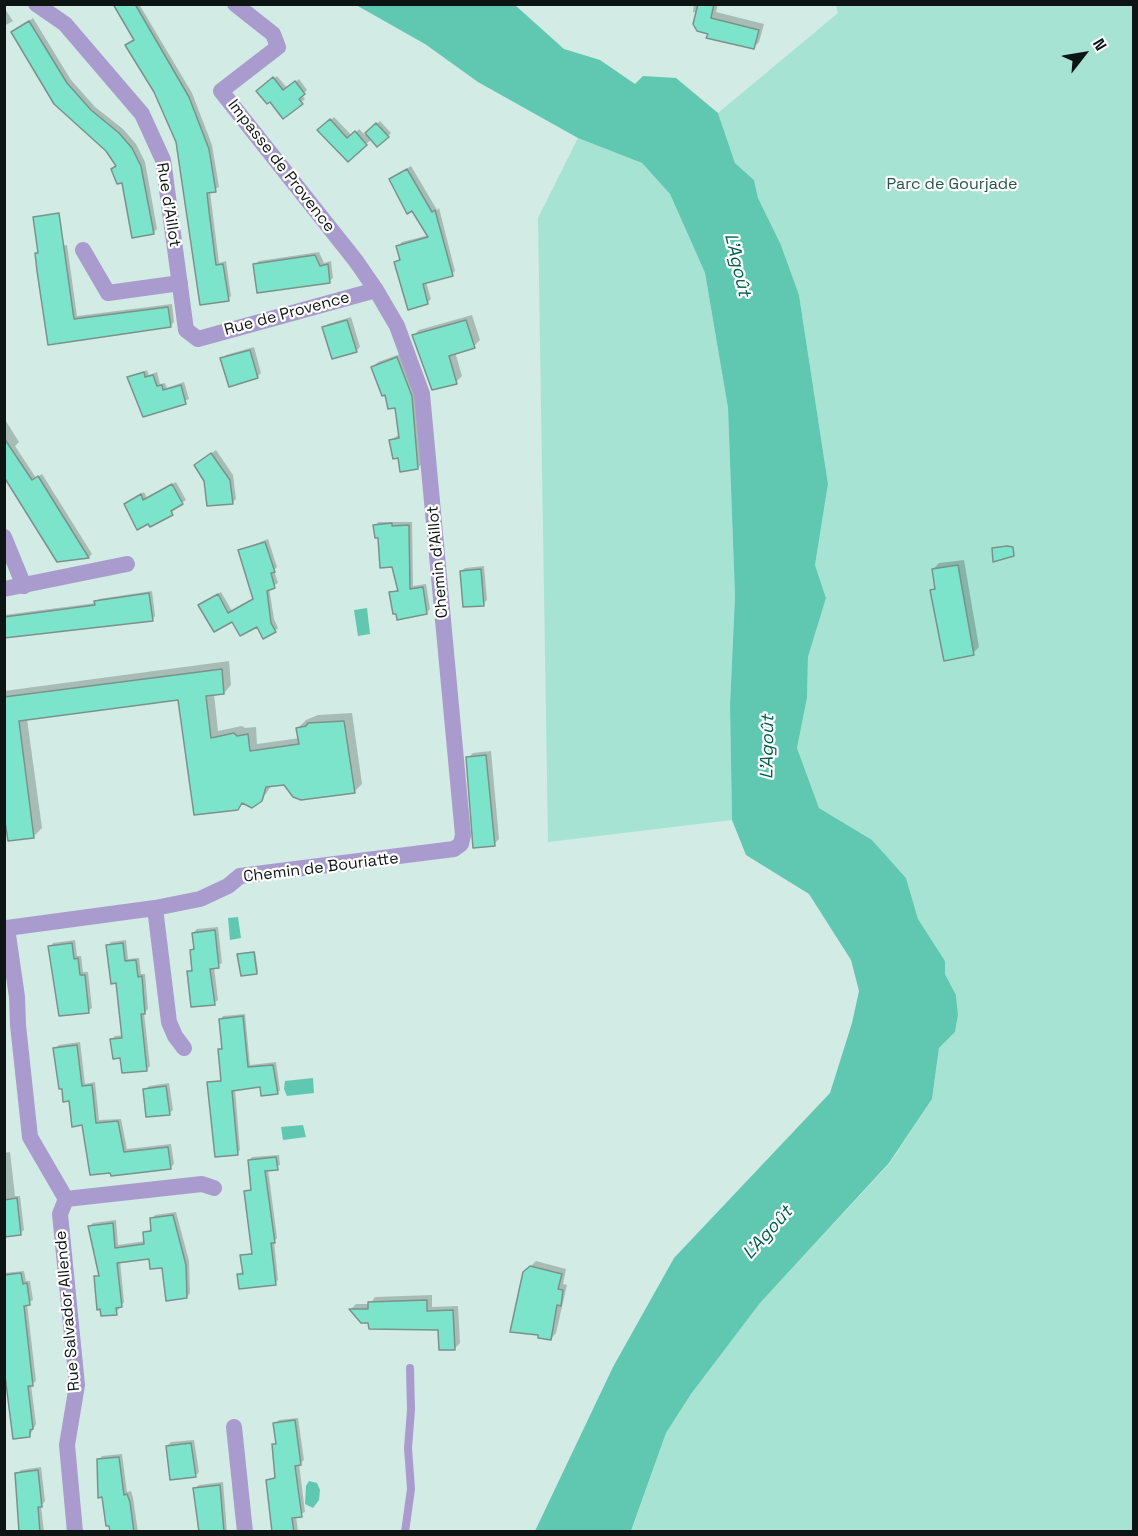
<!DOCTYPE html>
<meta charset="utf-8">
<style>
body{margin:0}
#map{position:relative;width:1138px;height:1536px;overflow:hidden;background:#d2ebe4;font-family:"Space Grotesk",sans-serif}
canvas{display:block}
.frame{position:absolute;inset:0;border:6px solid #0c1513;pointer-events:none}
.north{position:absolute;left:1054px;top:24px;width:60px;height:60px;-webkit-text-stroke:4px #fff;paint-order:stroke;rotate:59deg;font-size:16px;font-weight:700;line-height:24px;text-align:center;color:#0c1513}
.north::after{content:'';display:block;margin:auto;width:21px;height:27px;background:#0c1513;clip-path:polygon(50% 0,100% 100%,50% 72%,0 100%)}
</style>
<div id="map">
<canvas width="1138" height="1536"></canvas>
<div class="frame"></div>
<div class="north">N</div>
</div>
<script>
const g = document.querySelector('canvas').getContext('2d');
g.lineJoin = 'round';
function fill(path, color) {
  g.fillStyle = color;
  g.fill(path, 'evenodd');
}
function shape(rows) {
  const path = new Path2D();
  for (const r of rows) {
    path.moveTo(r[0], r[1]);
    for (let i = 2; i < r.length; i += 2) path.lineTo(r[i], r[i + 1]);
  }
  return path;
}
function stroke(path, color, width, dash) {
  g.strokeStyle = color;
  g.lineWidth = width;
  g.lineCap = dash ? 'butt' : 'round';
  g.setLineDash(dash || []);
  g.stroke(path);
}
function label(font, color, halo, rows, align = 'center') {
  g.font = font + ' "Space Grotesk",sans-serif';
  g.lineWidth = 4.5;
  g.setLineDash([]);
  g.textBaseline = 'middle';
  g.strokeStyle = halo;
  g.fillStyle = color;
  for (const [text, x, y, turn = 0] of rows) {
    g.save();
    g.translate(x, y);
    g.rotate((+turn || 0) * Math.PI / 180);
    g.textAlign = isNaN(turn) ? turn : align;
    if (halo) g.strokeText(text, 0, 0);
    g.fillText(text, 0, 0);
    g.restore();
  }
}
fill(shape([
 [836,5,1133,5,1133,1531,631,1532,666,1433,691,1394,760,1303,890,1163,932,1099,939,1048,955,1032,958,1015,956,995,945,974,945,961,918,919,906,878,872,840,819,808,797,748,807,698,808,657,826,598,815,565,828,484,799,295,781,245,758,198,754,180,735,163,718,113,838,13],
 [578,138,642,163,670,194,705,273,728,408,735,596,730,705,732,820,548,842,538,218]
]), '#a7e3d3');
fill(shape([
 [356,5,515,5,564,49,600,60,635,84,643,76,676,78,718,113,735,163,754,180,758,198,781,245,799,295,828,484,815,565,826,598,808,657,807,698,797,748,819,808,872,840,906,878,918,919,945,961,945,974,956,995,958,1015,955,1032,939,1048,932,1099,889,1163,760,1303,691,1394,666,1433,631,1531,535,1531,613,1367,674,1258,830,1093,852,1023,859,991,851,960,809,894,746,855,732,820,730,705,735,596,728,408,705,273,670,194,642,163,578,138,478,82,425,44],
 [367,608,370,634,358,636,354,610],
 [238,917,241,938,230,940,228,918],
 [313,1078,314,1093,287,1096,284,1089,285,1081],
 [303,1125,306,1137,283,1140,281,1127],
 [309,1481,317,1483,320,1490,319,1500,313,1508,305,1504,306,1486]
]), '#60c8b1');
fill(shape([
 [115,4,139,4,192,93,212,145,219,187,210,192,219,263,226,261,231,296,228,299,201,303,178,142,155,91,127,46,135,39],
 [694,4,718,4,716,12,764,24,759,42,753,48,709,33,697,13,693,12],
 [5,9,13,21,4,26,4,10],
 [33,18,71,80,95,107,123,129,136,144,145,162,157,229,153,233,108,150,13,32],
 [277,76,287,88,299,79,307,90,302,95,305,99,284,117,261,88],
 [334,117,352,136,359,129,365,135,380,121,391,133,378,145,372,139,366,144,319,131],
 [411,166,437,210,439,208,455,271,452,274,426,282,431,299,427,303,396,262,401,258,398,246,402,242,429,235,391,179],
 [67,245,77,316,172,304,174,322,170,326,49,343,36,254,40,250],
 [319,252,324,263,331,261,333,278,329,281,255,265,259,261],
 [472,315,480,340,474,346,455,352,462,376,456,382,413,336,419,330],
 [351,317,360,347,356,351,324,327,328,324],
 [254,347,261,373,257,377,222,359,226,355],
 [403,353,416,390,423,462,418,468,399,456,391,440,400,434,396,406,373,367,378,362],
 [147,370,149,375,157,372,160,384,165,383,167,388,184,382,189,399,144,416,129,378],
 [4,418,19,442,15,446,36,478,42,474,92,554,89,557,58,561,4,474],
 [216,450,233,475,236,499,232,503,206,480,199,462],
 [176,482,186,500,174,508,172,513,129,501,144,492,147,498],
 [378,522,412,522,413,586,426,584,430,609,426,613,391,593,399,589,393,565,375,526],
 [268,539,277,567,274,570,278,583,269,588,274,619,278,628,275,631,233,620,204,602,221,592,232,611,255,598,240,550],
 [964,560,979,647,973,653,932,591,936,586,933,569,939,563],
 [484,566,487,600,483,604,461,571,465,568],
 [152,591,155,616,152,620,4,637,4,615,96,603,99,599],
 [229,661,231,685,224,693,214,694,218,731,242,726,245,728,256,727,257,744,300,738,298,728,306,720,318,715,352,713,362,784,354,792,284,783,272,785,262,799,244,802,238,808,180,698,27,719,42,828,34,836,4,802,4,691],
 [491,751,499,839,494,844,468,758,473,753],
 [218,927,222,963,214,967,218,1000,214,1003,189,972,194,967,193,933,197,929],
 [75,940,77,956,81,956,83,972,88,972,92,1008,88,1011,50,947,53,943],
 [126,940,128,959,139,958,141,974,145,974,148,1009,144,1013,150,1066,147,1069,122,1057,112,1039,115,1036,124,1035,118,981,108,946,111,942],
 [255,951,258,971,257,973,239,954],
 [245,1014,250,1065,276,1062,280,1090,277,1093,261,1085,235,1089,240,1150,237,1153,209,1083,223,1079,219,1050,223,1046,220,1020,223,1016],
 [80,1042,85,1084,95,1082,99,1120,121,1119,127,1149,171,1144,174,1164,170,1168,112,1174,70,1099,55,1048,59,1045],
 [169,1083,173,1110,169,1113,145,1090,149,1086],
 [10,1152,15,1196,20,1196,24,1230,20,1233,4,1235,4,1153],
 [279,1155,280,1165,268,1169,277,1238,274,1241,278,1280,275,1283,238,1274,244,1271,242,1256,253,1252,246,1192,252,1188,249,1160,252,1157],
 [176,1212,189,1261,190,1293,187,1297,163,1266,150,1257,120,1261,124,1302,116,1313,96,1277,99,1273,90,1226,93,1223,116,1220,118,1245,146,1241,144,1233,152,1229,152,1219,155,1215],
 [536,1261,566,1269,563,1284,567,1285,556,1333,551,1339,530,1267],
 [24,1271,26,1281,30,1281,33,1300,27,1304,36,1381,31,1385,36,1424,30,1435,4,1357,4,1273],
 [432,1295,432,1307,458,1306,460,1343,455,1348,440,1328,362,1321,351,1309,356,1304,370,1304,375,1297],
 [298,1418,304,1460,299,1464,305,1512,296,1516,298,1532,276,1532,267,1480,277,1476,273,1445,277,1441,275,1424,279,1420],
 [194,1440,199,1472,195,1476,167,1446,171,1442],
 [122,1454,127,1492,131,1491,133,1498,138,1532,111,1532,99,1460,102,1456],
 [41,1467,45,1501,41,1506,44,1532,20,1532,17,1474,21,1470],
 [223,1482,227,1532,200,1532,195,1488,199,1485]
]), '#0003');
const building = shape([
 [113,4,135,4,189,97,209,149,216,192,207,193,209,211,216,265,223,264,229,301,200,305,176,142,154,92,125,45,134,40,113,4],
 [698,4,714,4,711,18,759,30,754,49,706,38,708,34,697,31,693,24,698,4],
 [29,21,67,83,91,110,119,133,132,148,141,166,154,234,132,238,122,183,117,184,111,169,116,166,106,151,54,104,11,32,29,21],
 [273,77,283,90,295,81,305,94,299,99,303,104,283,119,270,102,267,104,256,91,273,77],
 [330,119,347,138,355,131,367,145,348,162,317,130,330,119],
 [376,123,389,137,377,147,365,133,376,123],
 [407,169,432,212,435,210,453,276,423,284,428,304,408,310,394,262,400,260,396,246,428,237,412,211,407,214,389,179,407,169],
 [59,213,74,319,168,307,171,327,48,345,37,271,35,253,38,253,33,217,59,213],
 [315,255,320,266,328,264,330,283,257,293,253,264,315,255],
 [347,320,357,352,332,359,322,327,347,320],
 [466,320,475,348,449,356,457,384,432,390,412,335,466,320],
 [250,350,258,378,229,387,220,358,250,350],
 [397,357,412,396,418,469,400,472,398,458,393,459,389,440,399,438,395,408,388,409,385,395,382,396,371,367,397,357],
 [144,372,145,377,153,375,157,386,162,385,163,390,181,385,186,404,143,417,127,377,144,372],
 [4,438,32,480,38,476,89,558,57,562,4,477,4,438],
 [211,453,230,480,233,504,207,506,204,481,194,465,211,453],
 [172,484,183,504,171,511,173,515,150,527,148,524,137,530,124,504,141,494,143,500,172,484],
 [392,523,392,526,409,525,410,589,423,587,427,614,397,620,396,614,393,614,389,592,398,591,392,567,380,568,378,538,375,538,373,525,392,523],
 [265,542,275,572,271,573,275,588,267,591,271,623,276,632,263,639,257,627,240,636,232,622,214,632,198,605,218,594,228,613,253,599,238,550,265,542],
 [1007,546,1013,547,1014,556,993,562,992,548,1007,546],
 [958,565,974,655,944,661,930,590,935,589,932,569,958,565],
 [481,569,484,606,463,607,460,571,481,569],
 [149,593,153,621,4,638,4,617,95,605,94,601,149,593],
 [222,669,224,694,206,696,211,738,234,733,237,736,248,734,250,751,299,744,296,728,306,726,308,723,344,721,355,793,301,800,293,797,284,785,266,787,262,801,252,808,242,803,238,810,194,815,178,700,19,721,34,838,8,841,4,815,4,697,222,669],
 [486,755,495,846,473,848,466,757,486,755],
 [215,930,219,968,210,969,215,1005,191,1007,187,971,192,971,190,950,194,949,192,933,215,930],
 [72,943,74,959,78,958,80,975,85,975,89,1013,59,1016,48,946,72,943],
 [123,943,125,961,136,960,138,977,142,976,145,1014,141,1014,147,1071,122,1073,120,1058,113,1059,110,1039,122,1038,116,983,111,984,106,945,123,943],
 [254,952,257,974,241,976,237,954,254,952],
 [243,1016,248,1067,273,1065,278,1094,261,1096,260,1087,232,1091,238,1155,215,1157,207,1082,221,1081,218,1049,222,1049,219,1019,243,1016],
 [77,1045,82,1086,92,1085,96,1123,118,1121,124,1152,168,1147,171,1169,111,1176,110,1173,90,1175,82,1125,72,1127,69,1101,63,1102,62,1089,59,1089,53,1048,77,1045],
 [166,1086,170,1115,146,1117,143,1089,166,1086],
 [276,1157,278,1170,265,1171,275,1243,271,1243,276,1285,239,1289,237,1274,243,1274,240,1255,252,1254,244,1191,251,1190,248,1160,276,1157],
 [17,1198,21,1235,4,1237,4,1200,17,1198],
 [173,1215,186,1265,187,1298,166,1301,162,1268,150,1269,149,1259,117,1263,122,1307,116,1308,117,1315,101,1316,100,1309,97,1310,94,1276,99,1276,88,1226,113,1223,115,1248,144,1244,143,1232,151,1231,150,1218,173,1215],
 [530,1266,562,1274,558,1289,563,1290,561,1306,557,1305,551,1340,538,1338,538,1335,510,1332,523,1272,530,1266],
 [21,1273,23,1284,27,1283,30,1305,24,1306,33,1386,28,1386,33,1429,30,1430,30,1437,13,1439,4,1368,4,1275,21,1273],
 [427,1300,427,1311,453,1310,455,1350,439,1350,438,1330,369,1329,368,1323,361,1323,349,1309,368,1309,368,1302,427,1300],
 [295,1420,301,1465,295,1466,302,1517,292,1518,294,1532,272,1532,266,1480,275,1478,272,1444,276,1444,273,1423,295,1420],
 [191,1443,196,1477,170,1480,166,1446,191,1443],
 [119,1457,124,1495,127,1494,130,1502,134,1532,110,1532,109,1526,106,1526,102,1497,98,1498,97,1459,119,1457],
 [38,1470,42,1507,38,1507,40,1532,19,1532,15,1473,38,1470],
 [220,1485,224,1532,199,1532,193,1488,220,1485]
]);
fill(building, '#7de4cc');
stroke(building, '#7a928b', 1.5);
stroke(shape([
 [405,1532,411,1489,408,1448,411,1410,410,1368]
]), '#a99bcd', 8);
stroke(shape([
 [36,4,65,24,142,114,163,160,186,330,198,339,376,290],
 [83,250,108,293,180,283],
 [4,537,24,586],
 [4,589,127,564],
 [155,908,169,1022,175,1036,184,1048],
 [66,1199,202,1184,214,1188],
 [234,1427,245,1532],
 [75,1532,67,1445,77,1385,60,1214,66,1199,30,1137,18,1025,17,997,7,928,155,908,200,899,228,886,240,876,454,849,461,844,463,835,422,394,397,326,376,290,356,261,221,91,278,47,273,34,235,4]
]), '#a99bcd', 16);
label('16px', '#0c1513', '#fff', [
 ["Impasse de Provence",281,166,52],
 ["Rue d'Aillot",168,205,81],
 ["Rue de Provence",287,314,-15],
 ["Chemin d'Aillot",438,562,-95],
 ["Chemin de Bouriatte",321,868,-7],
 ["Rue Salvador Allende",68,1311,-95]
]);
label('16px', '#255348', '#fff', [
 ["Parc de Gourjade",952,185]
]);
label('italic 18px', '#005e4f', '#fff', [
 ["L'Agoût",737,265,77],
 ["L'Agoût",768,747,-89],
 ["L'Agoût",768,1233,-48]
]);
</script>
